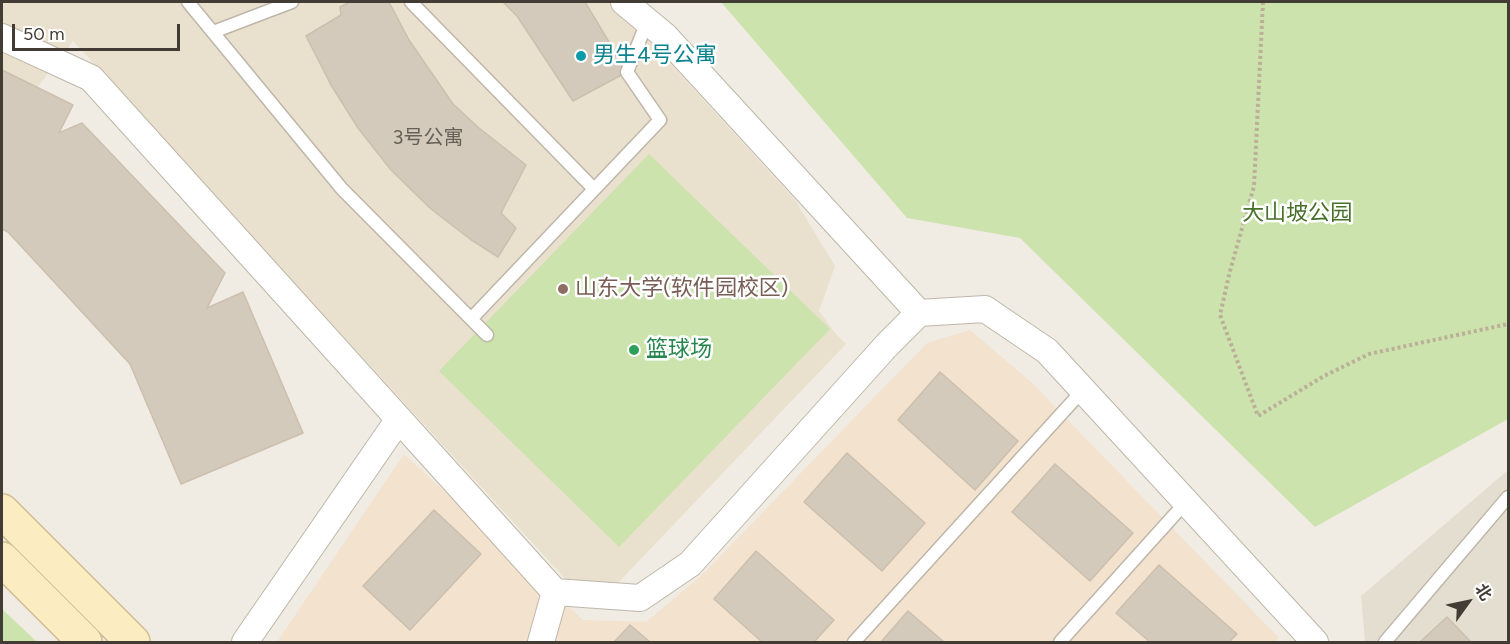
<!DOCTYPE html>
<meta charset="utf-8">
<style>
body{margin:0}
#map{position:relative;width:1510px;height:644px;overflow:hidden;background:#f0ece3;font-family:Figtree,"Noto Sans SC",sans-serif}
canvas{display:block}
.frame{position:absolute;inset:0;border:3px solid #423c34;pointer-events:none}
.north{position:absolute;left:1438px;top:572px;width:60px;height:60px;-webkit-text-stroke:4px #fff;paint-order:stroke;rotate:57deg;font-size:16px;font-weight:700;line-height:24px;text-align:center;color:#423c34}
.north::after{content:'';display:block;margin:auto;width:21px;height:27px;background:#423c34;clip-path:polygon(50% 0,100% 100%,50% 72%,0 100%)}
.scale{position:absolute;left:12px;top:24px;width:168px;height:27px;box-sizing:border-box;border:3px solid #423c34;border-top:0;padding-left:8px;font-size:18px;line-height:21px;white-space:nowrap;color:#423c34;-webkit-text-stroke:4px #fff;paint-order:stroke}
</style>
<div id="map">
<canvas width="1510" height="644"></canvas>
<div class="frame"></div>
<div class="north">北</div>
<div class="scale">50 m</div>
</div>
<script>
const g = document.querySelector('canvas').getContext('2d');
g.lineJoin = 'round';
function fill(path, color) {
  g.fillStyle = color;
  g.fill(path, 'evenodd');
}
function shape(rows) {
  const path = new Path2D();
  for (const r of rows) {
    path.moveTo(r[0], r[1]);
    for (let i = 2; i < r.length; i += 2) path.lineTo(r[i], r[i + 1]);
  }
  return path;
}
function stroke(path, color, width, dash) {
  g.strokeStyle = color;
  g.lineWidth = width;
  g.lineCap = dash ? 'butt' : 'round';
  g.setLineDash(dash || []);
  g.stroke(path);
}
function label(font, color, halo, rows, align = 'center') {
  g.font = font + ' Figtree,"Noto Sans SC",sans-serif';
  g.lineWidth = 5;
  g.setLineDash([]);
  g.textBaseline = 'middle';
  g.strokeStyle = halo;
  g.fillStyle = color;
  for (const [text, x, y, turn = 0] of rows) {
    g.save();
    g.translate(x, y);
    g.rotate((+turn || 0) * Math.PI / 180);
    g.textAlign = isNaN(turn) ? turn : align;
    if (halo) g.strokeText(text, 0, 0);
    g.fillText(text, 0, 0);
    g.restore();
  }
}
fill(shape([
 [1508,470,1508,642,1365,642,1361,596]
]), '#e4ded1');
fill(shape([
 [970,330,1031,382,1279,638,1274,642,277,642,404,454,583,620,646,622,701,576,927,343]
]), '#f2e2ce');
fill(shape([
 [2,2,614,2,795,200,835,266,819,311,835,333,846,344,593,609,73,41,33,93,2,75]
]), '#e9e1cd');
fill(shape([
 [721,2,1508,2,1508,419,1315,527,1020,238,907,218],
 [649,154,830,329,619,547,439,371],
 [2,609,37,642,2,642]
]), '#cce3ad');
const building = shape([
 [350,2,389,2,409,40,453,104,479,128,526,165,501,213,516,228,498,257,470,239,431,209,391,170,358,128,331,85,306,36,341,15,340,7,350,2],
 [503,2,585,2,627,72,573,101,517,16,503,2],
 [2,70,73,105,59,133,82,123,225,273,207,308,243,292,303,433,181,484,130,364,8,232,2,229,2,70],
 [940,372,1018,441,975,490,898,420,940,372],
 [847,453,925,523,882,571,804,502,847,453],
 [1055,464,1133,533,1090,581,1012,512,1055,464],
 [434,510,481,554,410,630,363,586,434,510],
 [756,551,834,620,814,642,762,642,714,599,756,551],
 [1159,565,1237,634,1229,642,1150,642,1116,613,1159,565],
 [908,611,944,642,881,642,908,611],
 [1447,617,1471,642,1420,642,1447,617],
 [630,625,650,642,614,642,630,625]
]);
fill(building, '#d4cabc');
stroke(building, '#ccbfad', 1.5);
const lane = shape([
 [188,2,342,189,487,335],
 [411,2,594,189],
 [213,32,292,2],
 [471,319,660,120,627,72,647,22],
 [854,642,1083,390],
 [1060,642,1186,502],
 [1385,642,1508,497]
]);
const street = shape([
 [624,2,665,36,919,313],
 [2,37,91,78,555,592,640,598,690,564,887,345,919,313,985,309,1047,351,1315,642],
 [245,642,399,419],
 [541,642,555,592]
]);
const secondary = shape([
 [2,511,133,642],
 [2,559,85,642]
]);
stroke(lane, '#beb6a9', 15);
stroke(street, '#beb6a9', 28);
stroke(secondary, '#cfbe95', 36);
stroke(shape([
 [1263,2,1254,186,1230,271,1220,315,1258,416,1324,376,1369,354,1508,324]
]), '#bcaf98', 4, [3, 3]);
stroke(lane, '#fff', 12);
stroke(street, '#fff', 26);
stroke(secondary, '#fbecc2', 33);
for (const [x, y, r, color] of [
 [581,56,6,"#0f9aa8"],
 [563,289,6,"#8d6e63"],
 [634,350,6,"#2e9e5b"]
]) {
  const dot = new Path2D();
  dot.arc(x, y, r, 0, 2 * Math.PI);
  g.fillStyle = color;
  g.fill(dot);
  stroke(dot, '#fff', 2);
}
label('20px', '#666056', null, [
 ["3号公寓",428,138]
]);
label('22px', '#0d838f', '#fff', [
 ["男生4号公寓",593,56]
], 'left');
label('22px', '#47702b', '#fff', [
 ["大山坡公园",1297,214]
]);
label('22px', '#785e54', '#fff', [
 ["山东大学(软件园校区)",575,289]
], 'left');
label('22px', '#27864d', '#fff', [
 ["篮球场",646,350]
], 'left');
</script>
